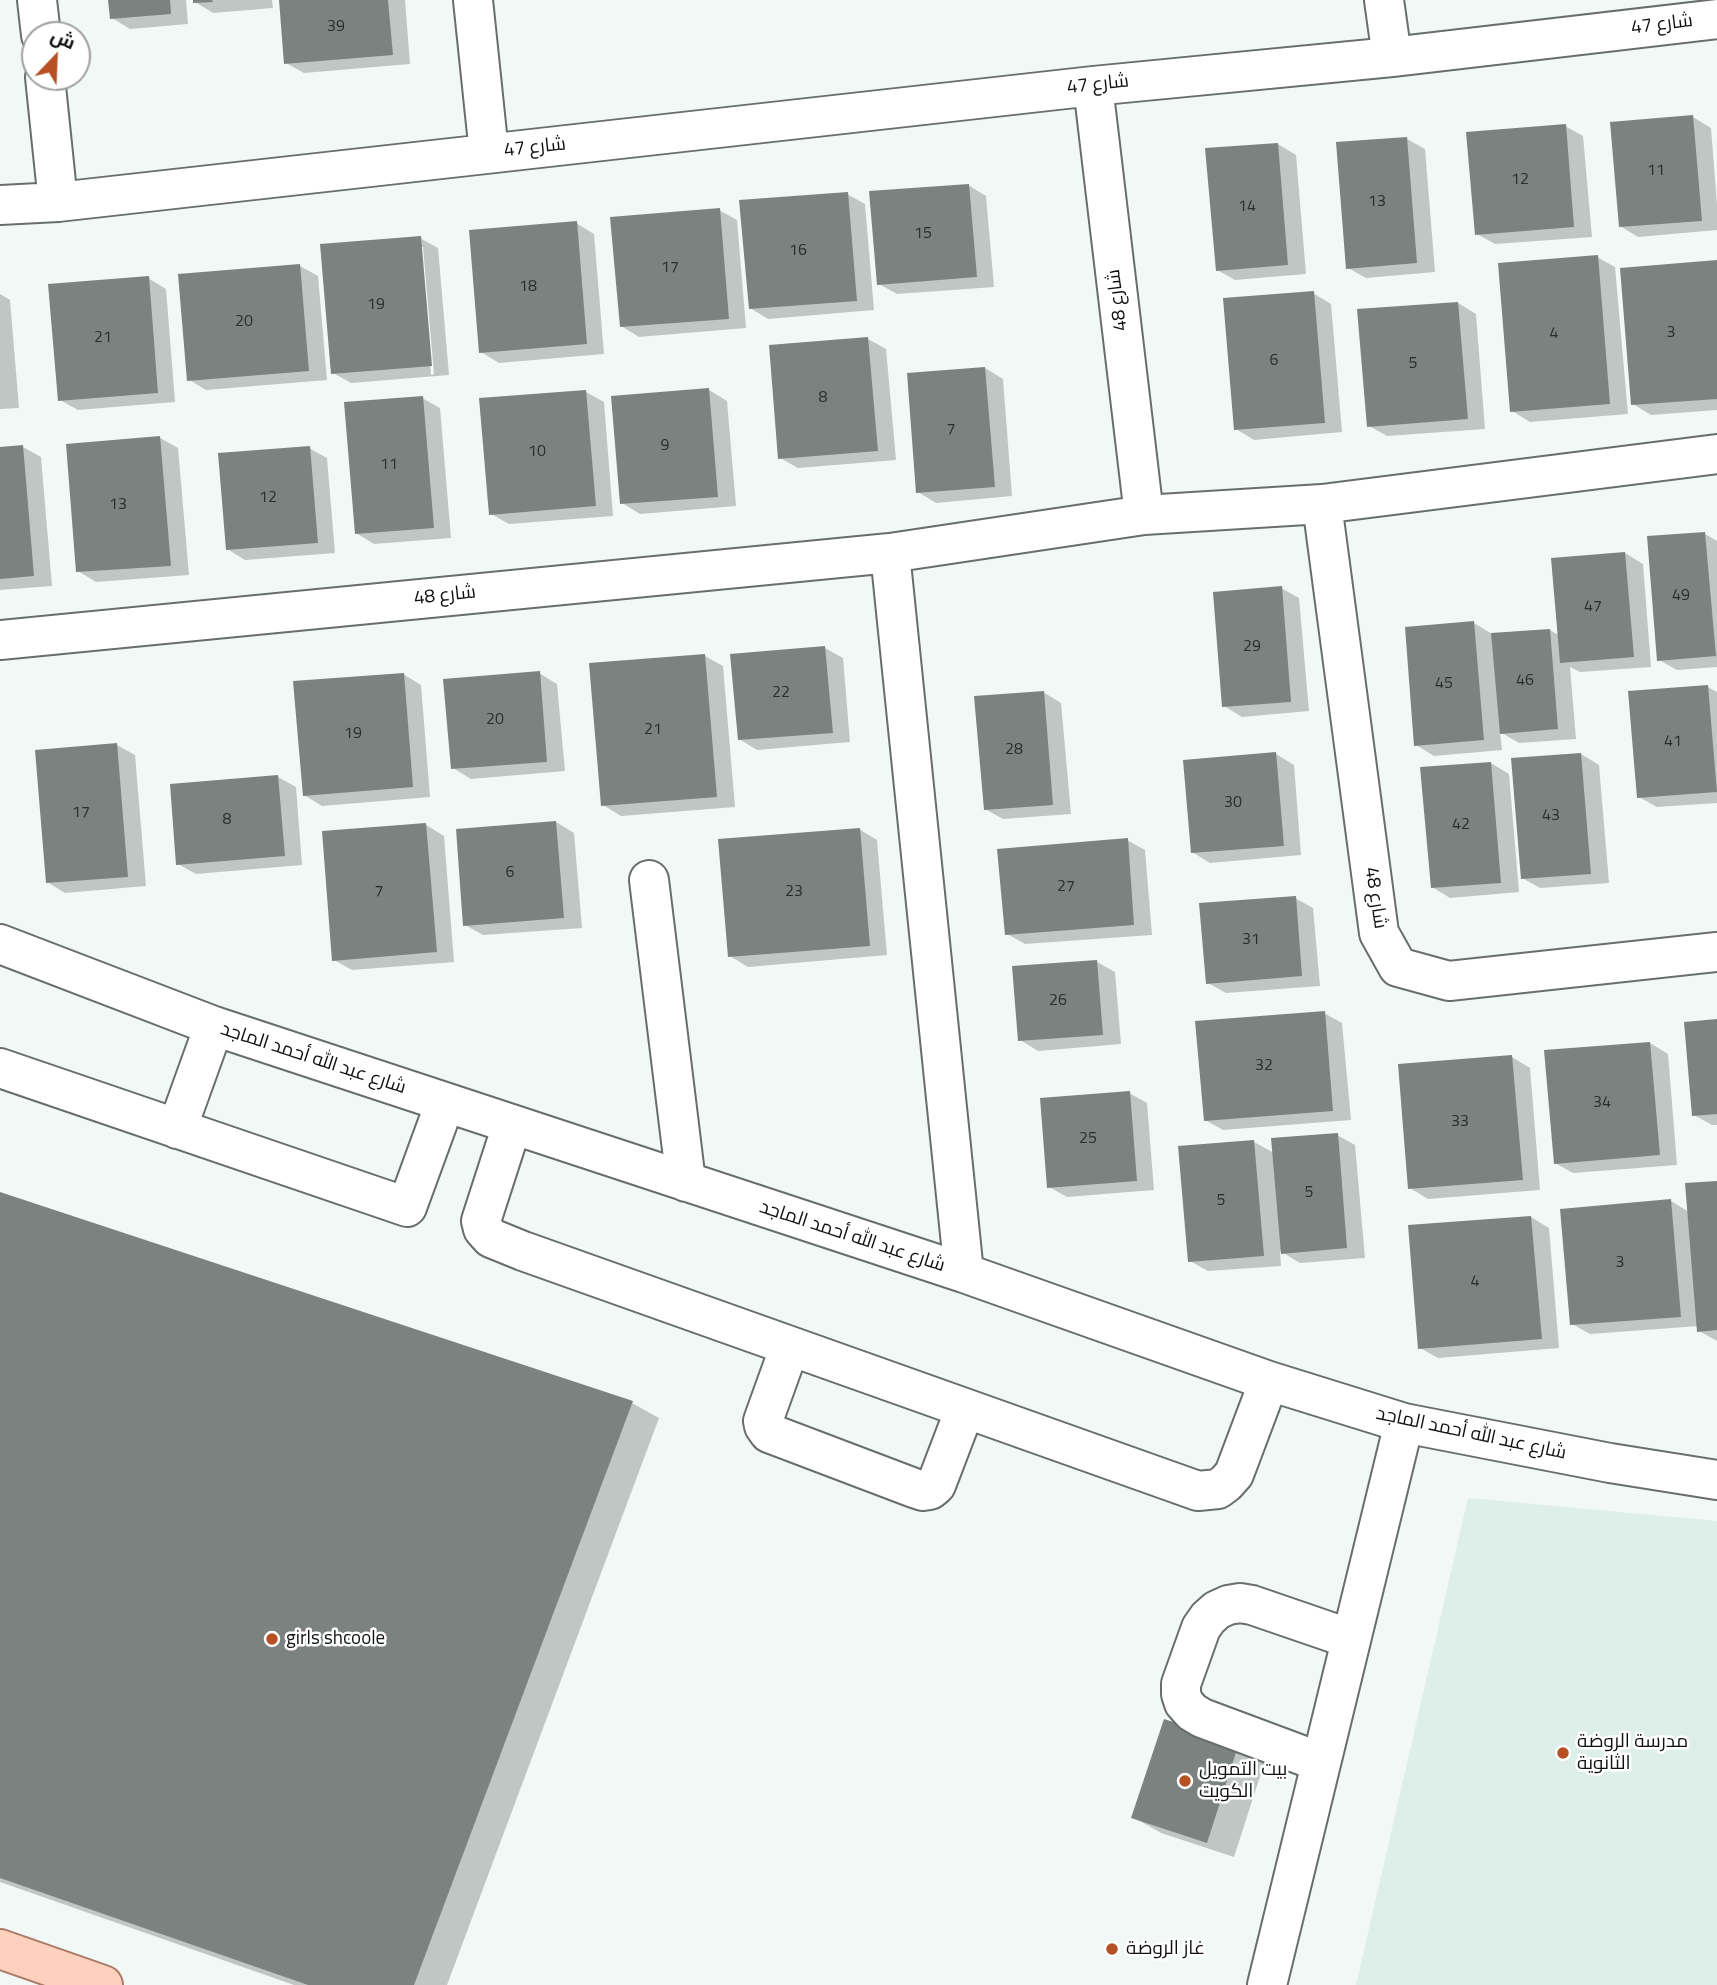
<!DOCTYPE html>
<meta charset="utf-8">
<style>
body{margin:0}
#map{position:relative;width:1717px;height:1985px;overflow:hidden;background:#f1f8f6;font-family:"Titillium Web",Cairo,sans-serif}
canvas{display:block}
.north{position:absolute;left:21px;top:21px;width:70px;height:70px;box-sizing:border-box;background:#fff;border:2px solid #9fa0a0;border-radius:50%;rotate:23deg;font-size:19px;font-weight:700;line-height:28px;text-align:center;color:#101212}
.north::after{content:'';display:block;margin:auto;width:24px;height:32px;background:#b75124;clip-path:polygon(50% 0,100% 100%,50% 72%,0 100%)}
</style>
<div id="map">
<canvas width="1717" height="1985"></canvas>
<div class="north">ش</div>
</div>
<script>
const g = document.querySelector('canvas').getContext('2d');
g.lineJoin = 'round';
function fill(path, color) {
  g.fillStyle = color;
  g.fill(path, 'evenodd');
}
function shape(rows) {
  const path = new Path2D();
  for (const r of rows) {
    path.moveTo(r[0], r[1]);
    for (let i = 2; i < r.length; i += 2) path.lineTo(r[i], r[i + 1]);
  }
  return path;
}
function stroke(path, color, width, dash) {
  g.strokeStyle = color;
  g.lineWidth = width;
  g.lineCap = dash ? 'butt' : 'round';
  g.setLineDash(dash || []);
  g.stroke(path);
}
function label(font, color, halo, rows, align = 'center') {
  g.font = font + ' "Titillium Web",Cairo,sans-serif';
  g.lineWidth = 5;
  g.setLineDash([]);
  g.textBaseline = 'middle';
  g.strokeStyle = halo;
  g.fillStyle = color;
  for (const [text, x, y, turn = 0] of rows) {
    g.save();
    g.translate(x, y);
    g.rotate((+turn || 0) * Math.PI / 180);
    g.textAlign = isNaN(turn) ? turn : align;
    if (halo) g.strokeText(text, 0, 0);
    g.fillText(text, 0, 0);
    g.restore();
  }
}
fill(shape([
 [1468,1498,1717,1521,1717,1985,1356,1985]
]), '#deeee9');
fill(shape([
 [110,0,186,0,188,24,130,29,112,18],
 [195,0,272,0,273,8,213,13,195,2],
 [281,0,405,0,410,64,304,73,286,63],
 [1693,117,1711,128,1717,204,1717,230,1638,237,1620,226],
 [1565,126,1583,136,1592,237,1495,244,1477,234],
 [1407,139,1425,149,1435,272,1366,278,1348,268],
 [1278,144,1296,155,1306,274,1235,280,1217,270],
 [968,185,986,196,994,287,897,294,879,284],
 [847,194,865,204,874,310,768,319,750,308],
 [719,210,737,220,746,328,639,337,621,326],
 [576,223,594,234,604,354,499,363,481,352],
 [420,238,438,248,449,375,351,383,333,373],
 [420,247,423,247,434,374,431,375],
 [1597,257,1615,267,1628,414,1530,422,1512,411],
 [1717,262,1717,410,1651,415,1633,404],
 [300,266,318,276,327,380,206,390,188,379],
 [148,278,166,289,175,402,78,410,60,400],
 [1313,293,1331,304,1342,432,1254,440,1236,429],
 [0,294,10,300,19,408,0,409],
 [1458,303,1476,314,1485,429,1387,436,1369,426],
 [868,339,886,349,896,460,798,468,780,458],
 [985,368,1003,379,1012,496,936,503,918,492],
 [709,390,727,401,736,506,640,514,622,503],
 [586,392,604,402,613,516,509,524,491,514],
 [422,398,440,408,451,538,374,544,356,533],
 [160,438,178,448,189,575,96,582,78,571],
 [23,447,41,457,52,586,0,590,0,449],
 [309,448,327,458,335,553,245,560,227,549],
 [1705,534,1717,541,1717,667,1677,670,1659,660],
 [1625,553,1643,564,1651,667,1580,672,1570,667,1576,739,1519,743,1500,732,1502,750,1434,756,1416,745,1474,623,1492,634,1550,630,1560,636],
 [1281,588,1299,598,1309,711,1242,717,1224,706],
 [825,648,843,658,850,742,757,750,739,739],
 [705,656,723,666,735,807,621,816,603,805],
 [539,673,557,684,565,771,471,779,453,768],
 [403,674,421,685,430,797,322,806,304,795],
 [1708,687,1717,692,1717,803,1657,807,1639,797],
 [1043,692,1061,703,1071,814,1003,819,985,809],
 [117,745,135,755,146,886,65,893,47,882],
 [1276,754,1294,765,1301,855,1210,863,1192,852],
 [1581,754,1599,765,1609,883,1540,888,1522,878],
 [1491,763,1509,774,1519,892,1450,898,1432,887],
 [278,777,296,787,302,865,196,874,178,864],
 [556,822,574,833,582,928,483,935,465,925],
 [426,825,444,836,454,962,352,970,334,960],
 [859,829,877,840,887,955,748,967,730,956],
 [1127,840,1145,850,1152,935,1025,944,1007,934],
 [1295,898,1313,908,1320,986,1226,993,1208,983],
 [1097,962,1115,972,1121,1044,1038,1051,1020,1040],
 [1324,1013,1342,1023,1351,1120,1223,1130,1205,1120],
 [1717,1021,1717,1125,1712,1125,1694,1115],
 [1650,1043,1668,1054,1677,1165,1573,1173,1555,1163],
 [1512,1057,1530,1068,1540,1190,1428,1199,1410,1188],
 [1129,1093,1147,1103,1154,1190,1067,1197,1049,1187],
 [1337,1135,1355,1145,1365,1258,1300,1263,1280,1251,1281,1266,1208,1271,1190,1261,1254,1142,1274,1153],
 [1717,1182,1717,1341,1699,1331,1699,1326,1590,1334,1572,1324,1671,1201,1689,1212],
 [0,1194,632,1403,659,1418,447,1985,294,1985,0,1882],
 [1531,1217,1549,1228,1559,1348,1438,1358,1420,1348],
 [1238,1745,1265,1761,1234,1857,1161,1833,1133,1817]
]), '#0003');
fill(shape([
 [108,0,170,0,171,14,110,19],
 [193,0,212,0,213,2,193,3],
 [279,0,388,0,393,55,284,64],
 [1693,115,1702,221,1619,227,1610,122],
 [1566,124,1574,227,1475,235,1466,132],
 [1407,137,1417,263,1346,269,1336,142],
 [1278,143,1288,265,1216,271,1205,148],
 [969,184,977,277,877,285,869,191],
 [848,192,857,301,749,309,739,200],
 [720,208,729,319,620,327,610,217],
 [577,221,587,344,479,353,469,230],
 [421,236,432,366,331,374,320,244],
 [1598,255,1610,404,1510,412,1498,263],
 [1717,260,1717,399,1631,405,1620,268],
 [300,264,309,371,187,381,178,274],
 [149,276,158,393,58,401,48,284],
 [1314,291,1325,423,1234,430,1223,298],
 [1458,302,1468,419,1367,427,1357,309],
 [868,337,878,451,778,459,769,345],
 [985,367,995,487,916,493,907,373],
 [709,388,718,497,620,504,611,396],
 [586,390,596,506,489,515,479,398],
 [423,396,434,528,355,534,344,402],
 [160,436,171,566,76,572,66,444],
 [23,445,34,576,0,579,0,447],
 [310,446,318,543,226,550,218,453],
 [1705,532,1716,656,1657,661,1647,536],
 [1625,552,1634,657,1560,663,1551,558],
 [1282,586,1291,702,1222,707,1213,592],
 [1474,621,1484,740,1414,746,1405,627],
 [1550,629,1558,729,1500,734,1491,633],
 [825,646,833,733,738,740,730,654],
 [705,654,717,797,601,806,589,663],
 [540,671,547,762,451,769,443,679],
 [404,673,413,787,303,796,293,681],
 [1708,685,1717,792,1637,798,1628,691],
 [1044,691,1053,805,984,810,974,696],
 [117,743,128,877,46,883,35,750],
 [1276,752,1284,846,1191,853,1183,760],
 [1581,753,1591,874,1521,879,1511,758],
 [1491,762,1501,883,1431,888,1420,767],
 [278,775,285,856,176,865,170,784],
 [556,821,564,918,463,926,456,829],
 [426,823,437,952,332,961,322,831],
 [860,828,870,946,728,957,718,839],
 [1128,838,1134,925,1005,935,997,849],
 [1296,896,1302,976,1206,984,1199,903],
 [1097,960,1103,1035,1018,1041,1012,966],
 [1325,1011,1333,1111,1204,1121,1195,1021],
 [1717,1019,1717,1114,1692,1116,1684,1022],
 [1650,1042,1660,1155,1554,1164,1544,1050],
 [1512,1055,1523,1180,1408,1189,1398,1064],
 [1130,1091,1137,1181,1047,1188,1040,1098],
 [1338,1133,1347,1248,1281,1254,1271,1138],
 [1254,1140,1264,1256,1188,1262,1178,1146],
 [1717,1181,1717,1330,1697,1332,1685,1183],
 [0,1192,633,1401,414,1985,308,1985,0,1878],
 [1671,1199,1681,1317,1570,1325,1560,1209],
 [1531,1216,1542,1339,1418,1349,1408,1225],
 [1164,1719,1239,1743,1207,1843,1131,1818]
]), '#7c8280');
const minor = shape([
 [37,0,41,35],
 [473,0,489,153],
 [1384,0,1392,57],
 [45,77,58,202],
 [1093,86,1144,515],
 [0,205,58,202,1093,86,1392,57,1717,19],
 [1322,504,1379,933,1398,967,1449,981,1717,952],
 [890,553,964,1273],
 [0,640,890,553,1144,515,1322,504,1717,454],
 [649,880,686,1182],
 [0,944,214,1026,964,1273,1269,1381,1404,1423,1610,1463,1717,1480],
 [0,1068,407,1207,445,1103],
 [512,1125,481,1221,483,1229,491,1238,523,1251,1198,1491,1218,1489,1226,1483,1234,1474,1269,1381],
 [177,1129,214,1026],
 [790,1346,763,1421,764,1426,769,1433,914,1488,923,1491,930,1490,936,1485,965,1409],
 [1320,1762,1202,1718,1192,1712,1184,1703,1181,1694,1181,1684,1201,1628,1208,1618,1217,1610,1228,1605,1240,1603,1252,1605,1351,1639],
 [1267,1985,1404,1423]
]);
const major = shape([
 [0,1949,103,1985]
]);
stroke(minor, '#686e6c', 42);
stroke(major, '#ab7a67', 42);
stroke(minor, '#fff', 38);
stroke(major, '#fed1bf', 38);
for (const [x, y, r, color] of [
 [272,1639,7,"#b75124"],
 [1563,1753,7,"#b75124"],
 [1185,1781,7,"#b75124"],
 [1112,1949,7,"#b75124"]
]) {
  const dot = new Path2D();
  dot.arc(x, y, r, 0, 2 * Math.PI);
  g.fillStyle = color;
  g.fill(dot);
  stroke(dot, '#fff', 2.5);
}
label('16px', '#2b2e2e', null, [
 ["39",336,27],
 ["11",1656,171],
 ["12",1520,180],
 ["13",1377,202],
 ["14",1247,207],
 ["15",923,234],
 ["16",798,251],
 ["17",670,268],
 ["18",528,287],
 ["19",376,305],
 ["20",244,322],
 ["3",1671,333],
 ["4",1554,334],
 ["21",103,338],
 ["6",1274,361],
 ["5",1413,364],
 ["8",823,398],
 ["7",951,430],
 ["9",665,446],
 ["10",537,452],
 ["11",389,465],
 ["12",268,498],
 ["13",118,505],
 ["49",1681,596],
 ["47",1593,607],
 ["29",1252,647],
 ["46",1525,681],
 ["45",1444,684],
 ["22",781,693],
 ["20",495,720],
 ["21",653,730],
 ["19",353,734],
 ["41",1673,742],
 ["28",1014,750],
 ["30",1233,803],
 ["17",81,813],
 ["43",1551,816],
 ["8",227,820],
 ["42",1461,825],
 ["6",510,873],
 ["27",1066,887],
 ["7",379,892],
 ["23",794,892],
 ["31",1251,940],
 ["26",1058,1001],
 ["32",1264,1066],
 ["34",1602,1103],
 ["33",1460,1122],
 ["25",1088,1139],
 ["5",1309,1193],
 ["5",1221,1201],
 ["3",1620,1263],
 ["4",1475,1282]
]);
label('19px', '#101212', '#fff', [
 ["شارع 47",1662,25,-7],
 ["شارع 47",1098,85,-6],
 ["شارع 47",535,148,-6],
 ["شارع 48",1118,300,-97],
 ["شارع 48",445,596,-6],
 ["شارع 48",1375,898,81],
 ["شارع عبد الله أحمد الماجد",313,1059,18],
 ["شارع عبد الله أحمد الماجد",852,1237,18],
 ["شارع عبد الله أحمد الماجد",1471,1434,12]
]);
label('19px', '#101212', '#fff', [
 ["girls shcoole",286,1639],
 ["مدرسة الروضة",1577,1742],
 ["الثانوية",1577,1764],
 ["بيت التمويل",1199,1770],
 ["الكويت",1199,1792],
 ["غاز الروضة",1126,1949]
], 'left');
</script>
